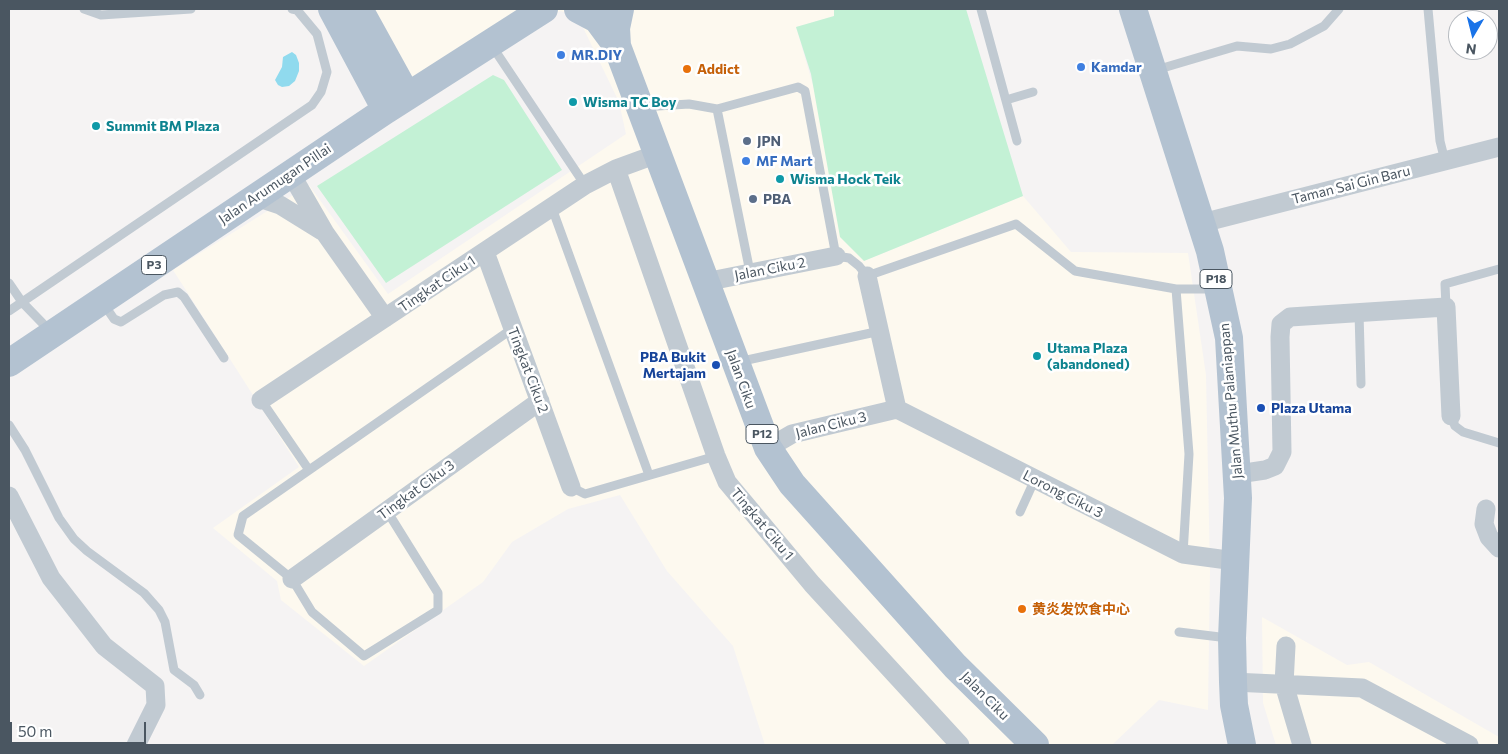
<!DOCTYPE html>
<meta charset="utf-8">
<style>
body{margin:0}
#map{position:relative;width:1508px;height:754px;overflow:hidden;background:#f5f3f3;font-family:Commissioner,sans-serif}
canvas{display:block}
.frame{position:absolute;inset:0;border:10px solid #4a5661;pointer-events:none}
.north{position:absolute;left:1448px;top:10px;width:50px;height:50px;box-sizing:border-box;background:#fff;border:1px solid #b7bbc0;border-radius:50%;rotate:188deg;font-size:14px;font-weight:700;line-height:20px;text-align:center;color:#4a5661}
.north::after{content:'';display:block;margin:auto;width:18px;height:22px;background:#1a73e8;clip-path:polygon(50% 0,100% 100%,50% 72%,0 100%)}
.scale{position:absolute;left:10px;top:722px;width:136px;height:22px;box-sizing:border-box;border:2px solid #4a5661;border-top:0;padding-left:6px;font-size:15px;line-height:18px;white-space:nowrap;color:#4a5661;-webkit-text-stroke:4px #fff;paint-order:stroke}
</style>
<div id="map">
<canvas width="1508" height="754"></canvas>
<div class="frame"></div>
<div class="north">N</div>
<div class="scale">50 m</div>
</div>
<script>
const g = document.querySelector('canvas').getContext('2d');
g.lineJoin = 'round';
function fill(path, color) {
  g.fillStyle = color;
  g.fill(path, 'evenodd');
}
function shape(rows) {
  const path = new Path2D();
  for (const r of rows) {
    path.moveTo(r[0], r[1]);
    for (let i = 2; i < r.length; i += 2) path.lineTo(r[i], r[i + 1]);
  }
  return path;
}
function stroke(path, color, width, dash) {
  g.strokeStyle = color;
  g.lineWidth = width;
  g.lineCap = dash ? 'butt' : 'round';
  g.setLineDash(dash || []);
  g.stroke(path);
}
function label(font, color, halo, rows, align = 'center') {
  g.font = font + ' Commissioner,"Noto Sans SC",sans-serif';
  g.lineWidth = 5;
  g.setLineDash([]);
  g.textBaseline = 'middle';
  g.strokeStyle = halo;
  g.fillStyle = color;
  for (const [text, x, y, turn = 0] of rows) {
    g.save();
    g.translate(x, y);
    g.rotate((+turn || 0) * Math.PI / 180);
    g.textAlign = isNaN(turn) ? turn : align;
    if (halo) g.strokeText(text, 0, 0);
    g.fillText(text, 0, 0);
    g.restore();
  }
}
fill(shape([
 [326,9,834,9,835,16,796,27,864,261,1023,196,1071,252,1188,253,1206,375,1210,570,1208,710,1159,700,1112,745,765,745,733,646,667,571,620,495,568,509,512,542,483,582,364,666,281,600,277,581,213,528,299,467,173,270,309,185,388,294,626,134,619,102,577,15,560,11,383,117],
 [1262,617,1347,665,1369,662,1499,737,1499,745,1276,745,1263,703]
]), '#fdf9ef');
fill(shape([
 [834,9,966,9,1023,196,864,261,840,237,811,74,796,27,834,16],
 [493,75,504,80,562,170,386,283,317,186]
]), '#c3f1d5');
fill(shape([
 [292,52,296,55,299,63,299,71,295,81,289,86,282,87,278,85,275,80,282,67,283,57]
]), '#90daee');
stroke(shape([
 [84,9,101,15,191,9],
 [981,9,1017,141],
 [1428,9,1440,141,1445,161],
 [492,46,585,185],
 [1156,70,1237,46,1271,49,1290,44,1324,26,1339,9],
 [1006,100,1033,92],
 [642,107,689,104,717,109,798,87,805,91,836,256,849,258,859,266,867,276,1016,224,1075,271,1176,289,1216,289],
 [717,109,750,272],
 [552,208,649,475],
 [9,283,22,302,51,332],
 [1176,289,1189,454,1183,554],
 [103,303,114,319,121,322,164,295,178,292,184,297,224,358],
 [1446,307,1445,284,1499,269],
 [9,311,312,105,321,92,327,72,317,34,297,10,292,9],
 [1359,313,1361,384],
 [738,362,880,331],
 [261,400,309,470],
 [1451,416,1455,426,1463,432,1499,443],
 [9,425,25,450,59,518,74,539,87,551,144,593,159,610,165,622,174,670,194,685,200,695],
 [571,487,585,494,716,456],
 [387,511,438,593,438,610,364,656,312,612,292,579,238,535,243,516,512,329],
 [1020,512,1035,479],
 [1179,632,1228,638]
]), '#c1cad2', 9);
stroke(shape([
 [616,169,716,456,727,482,812,584,960,745],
 [291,174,325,233,385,318],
 [256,197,280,205,322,231],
 [1202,223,1499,147],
 [485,252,571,487],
 [867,276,897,409],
 [705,282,836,256],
 [261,400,585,185,616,169,657,154],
 [897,409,1183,554,1235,561],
 [768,448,792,434,897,409],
 [1238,474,1265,470,1275,466,1282,452,1280,337,1281,324,1290,317,1446,307,1451,416],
 [9,496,51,578,83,619,104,646,155,686,156,705,136,745],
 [1486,509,1484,524,1489,537,1499,548],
 [292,579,540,401],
 [1286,646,1284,684,1302,745],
 [1233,682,1362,688,1469,745]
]), '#c1cad2', 19);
stroke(shape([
 [332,9,386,110],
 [359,9,407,96],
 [578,9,597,19,617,46,768,448,792,484,955,666,1035,745],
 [1133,9,1210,251,1229,338,1238,498,1232,638,1233,682,1234,705,1242,745],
 [617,46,616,28,620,9],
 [9,363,386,110,544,9]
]), '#b3c2d1', 28);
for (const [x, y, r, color] of [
 [561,55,5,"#3f7fe0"],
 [1081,67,5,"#3f7fe0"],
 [687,69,5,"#e8710a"],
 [573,102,5,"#0f9aa8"],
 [96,126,5,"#0f9aa8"],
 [747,141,5,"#5c6f8a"],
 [746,161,5,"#3f7fe0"],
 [780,179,5,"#0f9aa8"],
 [753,199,5,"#5c6f8a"],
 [1037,356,5,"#0f9aa8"],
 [716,365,5,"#1a4fb4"],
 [1261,408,5,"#1a4fb4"],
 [1022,609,5,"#e8710a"]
]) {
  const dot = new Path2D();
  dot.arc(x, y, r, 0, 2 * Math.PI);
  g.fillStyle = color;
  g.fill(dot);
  stroke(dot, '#fff', 2);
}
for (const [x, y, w] of [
 [154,265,25],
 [1216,279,32],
 [762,434,32]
]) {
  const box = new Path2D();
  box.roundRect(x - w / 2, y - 9.5, w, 19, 4);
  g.fillStyle = '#fff';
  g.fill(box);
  stroke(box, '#4a5661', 1);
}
label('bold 12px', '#4a5661', null, [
 ["P3",154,265],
 ["P18",1216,279],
 ["P12",762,434]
]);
label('bold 14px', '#366cbe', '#fff', [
 ["MR.DIY",571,55],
 ["Kamdar",1091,67],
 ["MF Mart",756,161]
], 'left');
label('bold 14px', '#c56008', '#fff', [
 ["Addict",697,69],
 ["黄炎发饮食中心",1032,609]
], 'left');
label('bold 14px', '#0d838f', '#fff', [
 ["Wisma TC Boy",583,102],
 ["Summit BM Plaza",106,126],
 ["Wisma Hock Teik",790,179],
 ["Utama Plaza",1047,348],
 ["(abandoned)",1047,364]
], 'left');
label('bold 14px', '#4e5e75', '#fff', [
 ["JPN",757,141],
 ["PBA",763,199]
], 'left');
label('14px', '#4a5661', '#fff', [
 ["Jalan Arumugan Pillai",275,184,-34],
 ["Taman Sai Gin Baru",1351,185,-14],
 ["Jalan Ciku 2",770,269,-11],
 ["Tingkat Ciku 1",437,284,-34],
 ["Tingkat Ciku 2",528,370,69],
 ["Jalan Ciku",741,379,70],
 ["Jalan Muthu Palaniappan",1231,401,-95],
 ["Jalan Ciku 3",831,425,-14],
 ["Tingkat Ciku 3",416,490,-36],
 ["Lorong Ciku 3",1063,494,27],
 ["Tingkat Ciku 1",762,524,50],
 ["Jalan Ciku",985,696,45]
]);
label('bold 14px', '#164399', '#fff', [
 ["PBA Bukit",706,357],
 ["Mertajam",706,373],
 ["Plaza Utama",1271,408,"left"]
], 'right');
</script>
